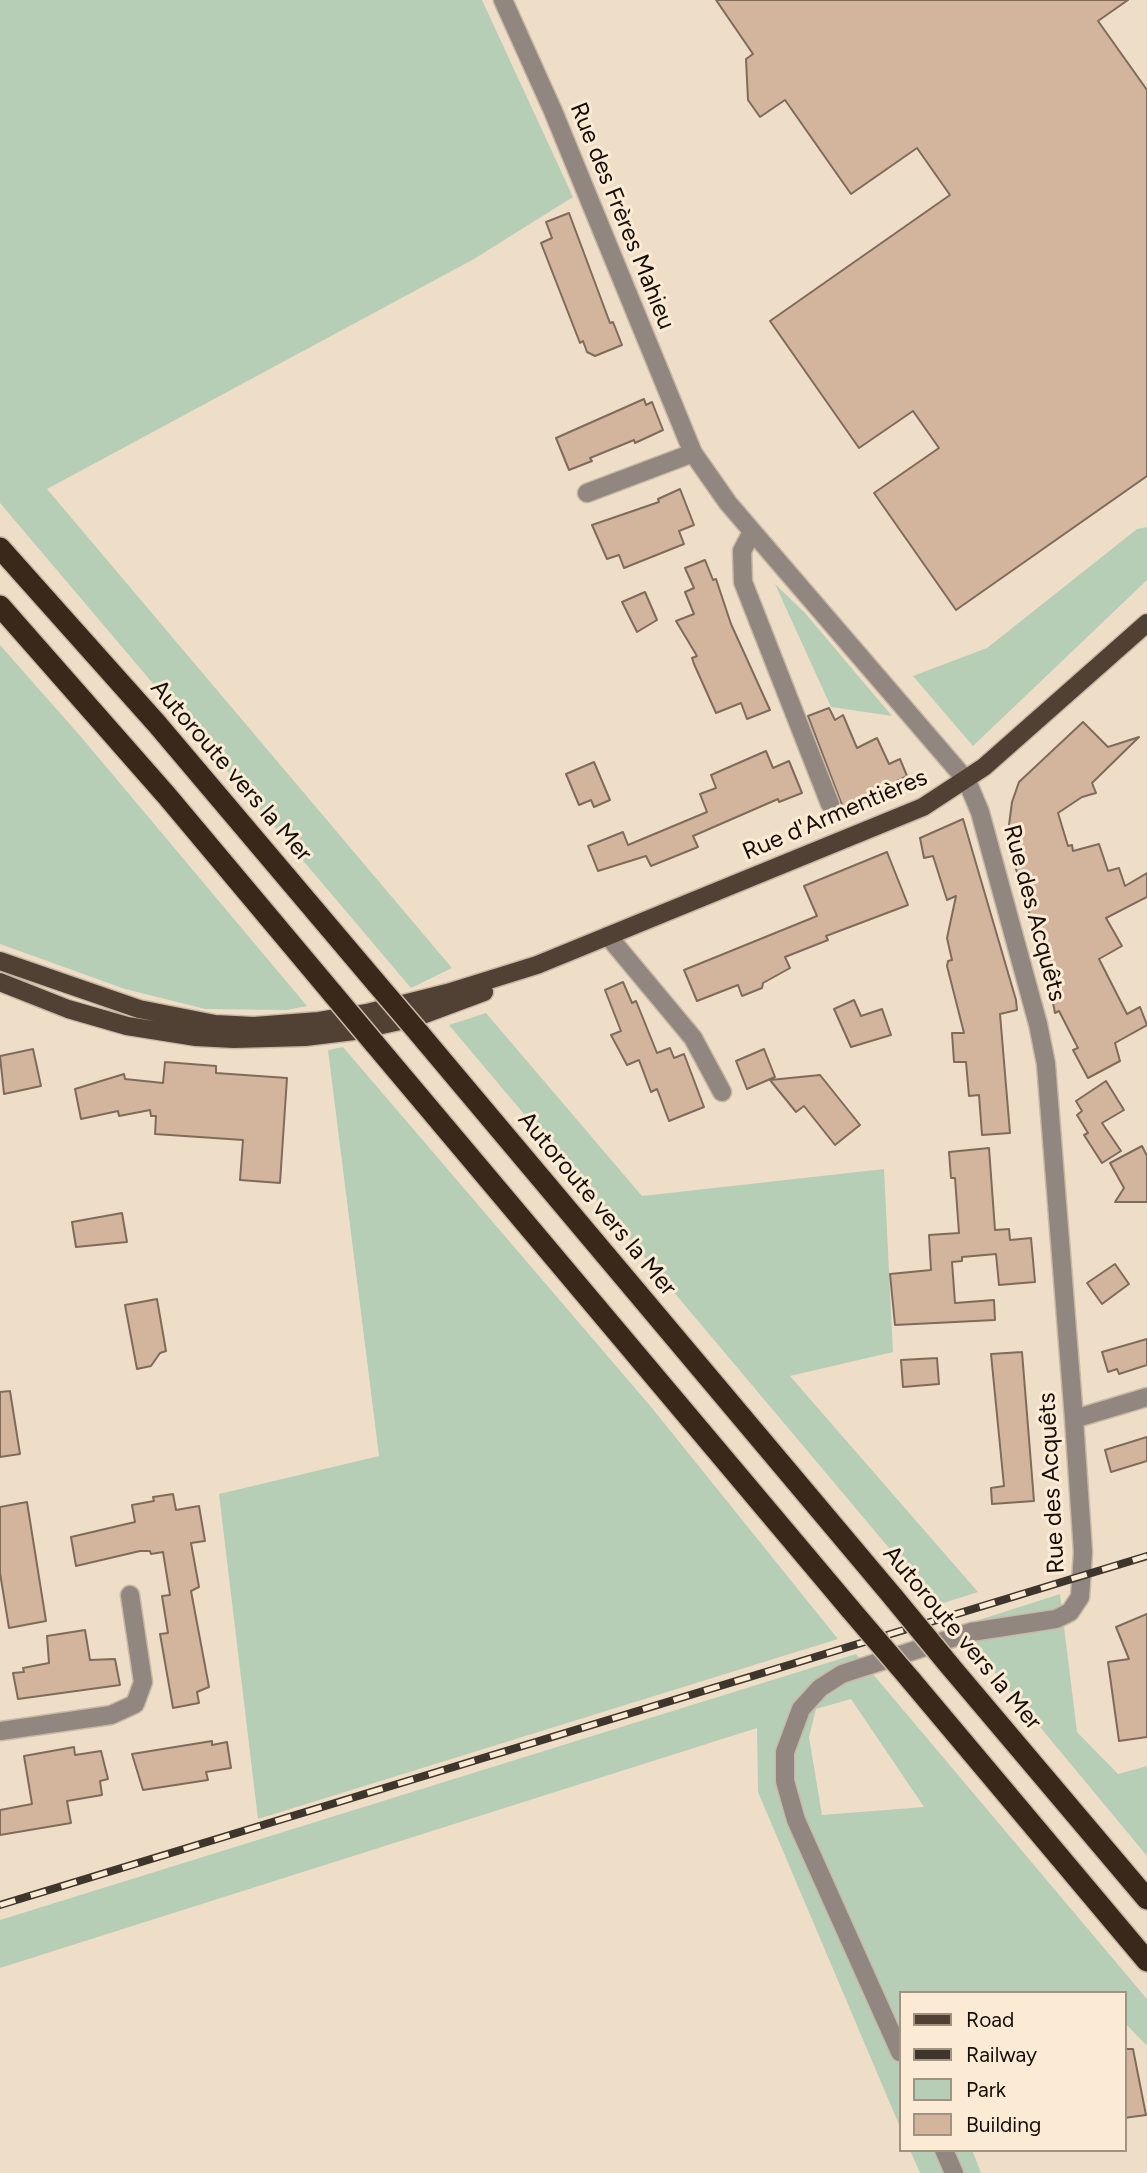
<!DOCTYPE html>
<meta charset="utf-8">
<style>
body{margin:0}
#map{position:relative;width:1147px;height:2173px;overflow:hidden;background:#efdec7;font-family:Figtree,sans-serif}
canvas{display:block}
.legend{position:absolute;left:899px;top:1991px;width:228px;height:161px;box-sizing:border-box;background:#fcebd4;border:2px solid #a09382;margin:0;padding:9px 12px;list-style:none;font-size:21px;color:#150f08}
.legend li{display:flex;align-items:center;gap:14px;height:35px}
.legend b{width:35px;border:2px solid #a09382}
</style>
<div id="map">
<canvas width="1147" height="2173"></canvas>
<ul class="legend">
<li><b style="height:9px;background:#514034"></b>Road</li>
<li><b style="height:9px;background:#3e362c"></b>Railway</li>
<li><b style="height:19px;background:#b7ceb6"></b>Park</li>
<li><b style="height:19px;background:#d2b59c"></b>Building</li>
</ul>
</div>
<script>
const g = document.querySelector('canvas').getContext('2d');
g.lineJoin = 'round';
function fill(path, color) {
  g.fillStyle = color;
  g.fill(path, 'evenodd');
}
function shape(rows) {
  const path = new Path2D();
  for (const r of rows) {
    path.moveTo(r[0], r[1]);
    for (let i = 2; i < r.length; i += 2) path.lineTo(r[i], r[i + 1]);
  }
  return path;
}
function stroke(path, color, width, dash) {
  g.strokeStyle = color;
  g.lineWidth = width;
  g.lineCap = dash ? 'butt' : 'round';
  g.setLineDash(dash || []);
  g.stroke(path);
}
function label(font, color, halo, rows, align = 'center') {
  g.font = font + ' Figtree,sans-serif';
  g.lineWidth = 6;
  g.setLineDash([]);
  g.textBaseline = 'middle';
  g.strokeStyle = halo;
  g.fillStyle = color;
  for (const [text, x, y, turn = 0] of rows) {
    g.save();
    g.translate(x, y);
    g.rotate((+turn || 0) * Math.PI / 180);
    g.textAlign = isNaN(turn) ? turn : align;
    if (halo) g.strokeText(text, 0, 0);
    g.fillText(text, 0, 0);
    g.restore();
  }
}
fill(shape([
 [0,0,482,0,573,197,474,259,47,489,452,968,411,988,0,503],
 [1147,527,1147,580,973,746,913,676,987,648,1137,529],
 [775,584,805,613,892,716,831,707],
 [0,645,82,738,307,1006,287,1010,205,1009,125,989,0,944],
 [486,1013,642,1196,884,1169,893,1352,790,1376,978,1592,937,1605,449,1025],
 [343,1047,652,1408,838,1639,258,1819,219,1494,379,1456,328,1050],
 [1060,1594,1077,1732,1118,1774,1147,1766,1147,1856,957,1627],
 [856,1654,1147,1999,1147,2046,1124,2022,1124,1993,900,1993,900,2127,758,1792,757,1728,0,1968,0,1920],
 [851,1699,924,1807,822,1815,809,1737,816,1709],
 [910,2150,972,2150,981,2173,920,2173]
]), '#b7ceb6');
const building = shape([
 [716,0,1128,0,1098,21,1147,90,1147,476,956,610,874,493,939,448,913,411,859,448,770,321,950,195,917,148,851,194,785,100,760,117,748,100,746,59,753,54,716,0],
 [569,213,610,323,613,322,622,345,595,356,587,352,583,341,580,343,541,243,552,238,546,222,569,213],
 [644,399,646,405,652,402,663,430,635,443,634,440,590,458,592,461,569,470,556,438,644,399],
 [680,489,694,525,679,531,684,544,624,568,619,555,607,559,592,525,659,502,658,499,680,489],
 [705,560,713,580,716,579,731,624,770,710,747,719,741,703,716,713,694,664,692,658,697,656,676,621,694,614,685,592,694,588,685,568,705,560],
 [645,592,657,620,637,632,622,602,645,592],
 [829,708,835,720,843,715,857,748,877,738,889,764,900,759,907,776,897,781,900,788,849,809,842,805,808,716,829,708],
 [1083,722,1108,747,1139,737,1092,783,1096,793,1082,797,1058,813,1068,846,1072,845,1073,851,1099,844,1108,871,1119,868,1125,886,1147,873,1147,897,1106,918,1122,946,1099,959,1127,1014,1140,1007,1147,1025,1115,1043,1120,1061,1088,1078,1073,1050,1078,1048,1059,1011,1055,1013,1048,977,1054,973,1041,930,1035,932,1010,849,1015,847,1009,825,1012,802,1019,782,1083,722],
 [766,751,773,768,789,761,802,793,779,802,778,799,693,836,698,847,651,866,646,856,598,871,588,846,623,832,628,845,707,812,700,794,716,788,711,775,766,751],
 [594,762,610,800,594,807,591,800,579,805,566,774,594,762],
 [963,819,1016,1000,1017,1010,1000,1014,1010,1133,982,1135,979,1095,969,1096,966,1062,954,1062,952,1033,964,1033,947,966,948,961,952,960,947,938,956,896,947,900,933,856,924,858,920,838,963,819],
 [887,852,908,905,826,936,828,940,785,957,790,968,763,983,762,988,742,996,738,985,697,1001,684,970,817,916,804,886,887,852],
 [623,982,632,1003,636,1001,657,1053,670,1048,674,1058,684,1054,704,1107,669,1121,657,1089,651,1092,639,1060,627,1065,611,1035,621,1031,605,990,623,982],
 [854,1000,861,1016,882,1009,891,1035,851,1047,834,1009,854,1000],
 [33,1049,41,1086,4,1094,0,1056,33,1049],
 [764,1049,775,1077,747,1089,736,1061,764,1049],
 [165,1062,216,1066,216,1073,287,1078,280,1183,240,1180,243,1140,155,1134,156,1116,151,1116,150,1110,119,1116,118,1111,81,1119,75,1089,124,1074,125,1079,163,1083,165,1062],
 [820,1075,860,1125,835,1145,804,1106,796,1112,770,1080,820,1075],
 [1106,1081,1124,1110,1102,1123,1121,1151,1102,1163,1084,1135,1088,1133,1077,1115,1082,1111,1076,1101,1106,1081],
 [1142,1146,1147,1156,1147,1202,1115,1202,1124,1188,1110,1163,1142,1146],
 [989,1148,995,1230,1009,1229,1010,1240,1031,1238,1035,1282,999,1285,996,1254,962,1257,962,1261,952,1262,955,1303,994,1300,995,1320,895,1325,890,1274,931,1270,929,1235,959,1233,955,1178,951,1178,949,1152,989,1148],
 [122,1213,127,1242,76,1247,72,1222,122,1213],
 [1115,1264,1129,1284,1102,1304,1087,1283,1115,1264],
 [157,1299,166,1351,160,1353,151,1366,137,1369,125,1305,157,1299],
 [1147,1339,1147,1365,1119,1374,1117,1369,1108,1372,1102,1352,1147,1339],
 [1022,1352,1034,1501,992,1504,991,1488,1004,1486,991,1354,1022,1352],
 [937,1358,939,1384,903,1387,901,1360,937,1358],
 [10,1391,20,1454,0,1457,0,1392,10,1391],
 [1147,1437,1147,1461,1111,1472,1105,1450,1147,1437],
 [173,1494,176,1510,199,1506,205,1541,191,1543,199,1587,191,1591,209,1687,197,1692,199,1703,173,1708,160,1634,168,1633,162,1596,170,1595,163,1552,151,1554,150,1551,140,1551,76,1566,71,1537,135,1522,132,1505,154,1501,153,1497,173,1494],
 [27,1502,46,1621,9,1628,0,1573,0,1507,27,1502],
 [1147,1614,1147,1737,1119,1741,1108,1662,1129,1659,1116,1627,1147,1614],
 [85,1630,90,1660,115,1659,120,1685,18,1699,13,1673,24,1672,23,1668,49,1663,47,1636,85,1630],
 [212,1741,212,1745,227,1742,231,1768,206,1772,208,1780,143,1790,132,1754,212,1741],
 [74,1747,75,1755,101,1751,108,1779,100,1781,102,1795,67,1801,71,1823,0,1835,0,1810,32,1804,24,1756,74,1747],
 [1124,2049,1133,2049,1146,2115,1124,2118,1124,2049]
]);
fill(building, '#d2b59c');
stroke(building, '#7f6b5b', 2);
const minor = shape([
 [503,0,553,111,693,453,728,503,967,781,980,812,1038,1024,1046,1064,1074,1419,1083,1552,1080,1597,1070,1612,1056,1619,971,1632,842,1674,820,1688,801,1709,785,1752,785,1781,796,1820,900,2052],
 [587,493,693,453],
 [752,532,742,551,743,582,830,804],
 [608,936,693,1038,722,1092],
 [1074,1419,1147,1397],
 [0,1731,111,1715,135,1704,143,1682,130,1595],
 [944,2150,954,2173]
]);
const major = shape([
 [0,961,139,1009,215,1024,254,1026,319,1021,367,1013,447,993,537,965,923,807,984,767,1147,623],
 [0,982,68,1009,127,1026,196,1037,234,1039,305,1037,354,1031,414,1018,484,992]
]);
const highway = shape([
 [0,548,157,724,377,984],
 [0,606,167,796,333,994],
 [418,1032,894,1598],
 [374,1043,851,1610],
 [950,1666,1147,1899],
 [910,1679,1147,1961]
]);
stroke(minor, '#c8b9a5', 21);
stroke(major, '#c8b9a5', 21);
stroke(highway, '#c8b9a5', 24);
stroke(minor, '#918780', 18);
stroke(major, '#514034', 18);
stroke(highway, '#3a281a', 21);
const rail = shape([
 [0,1905,1147,1556]
]);
stroke(rail, '#3e362c', 8);
stroke(rail, '#fcebd4', 5, [16]);
const highwayBridge = shape([
 [377,984,418,1032],
 [333,994,374,1043],
 [894,1598,950,1666],
 [851,1610,910,1679]
]);
stroke(highwayBridge, '#c8b9a5', 24, []);
stroke(highwayBridge, '#3a281a', 21);
label('24px', '#150f08', '#fcebd4', [
 ["Rue des Frères Mahieu",622,216,68],
 ["Autoroute vers la Mer",231,771,49],
 ["Rue d'Armentières",835,815,-23],
 ["Rue des Acquêts",1034,913,75],
 ["Autoroute vers la Mer",597,1204,50],
 ["Rue des Acquêts",1052,1483,-93],
 ["Autoroute vers la Mer",962,1638,50]
]);
</script>
